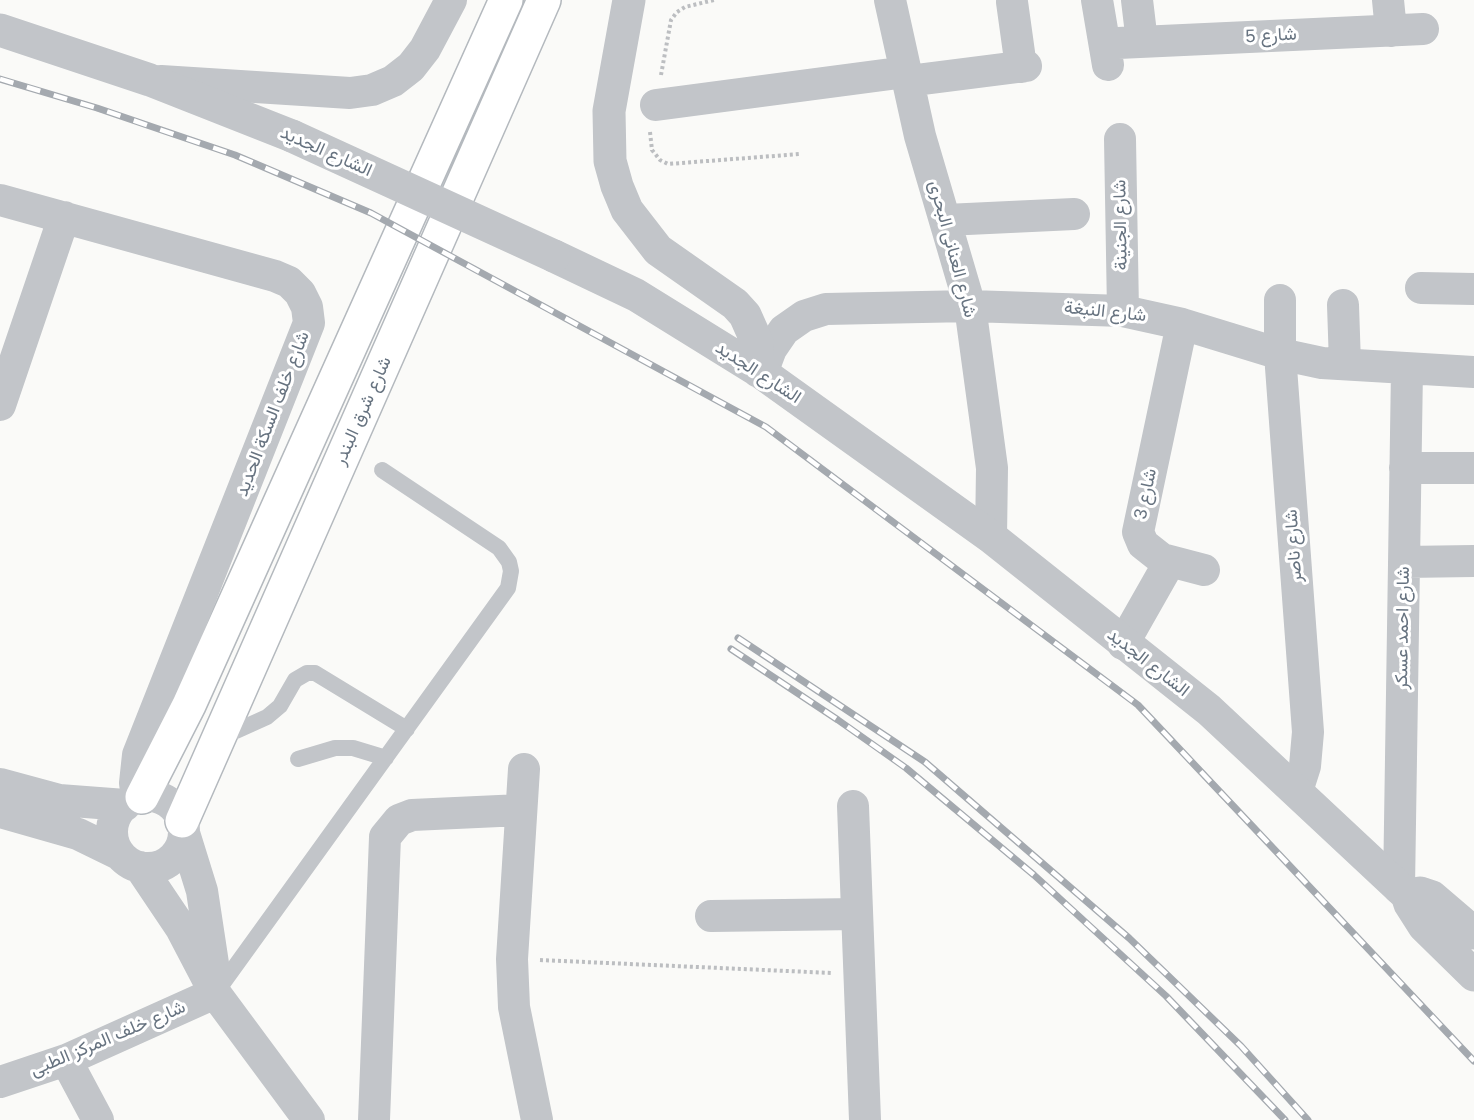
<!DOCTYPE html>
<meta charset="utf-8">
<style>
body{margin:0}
canvas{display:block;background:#fafaf8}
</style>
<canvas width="1474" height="1120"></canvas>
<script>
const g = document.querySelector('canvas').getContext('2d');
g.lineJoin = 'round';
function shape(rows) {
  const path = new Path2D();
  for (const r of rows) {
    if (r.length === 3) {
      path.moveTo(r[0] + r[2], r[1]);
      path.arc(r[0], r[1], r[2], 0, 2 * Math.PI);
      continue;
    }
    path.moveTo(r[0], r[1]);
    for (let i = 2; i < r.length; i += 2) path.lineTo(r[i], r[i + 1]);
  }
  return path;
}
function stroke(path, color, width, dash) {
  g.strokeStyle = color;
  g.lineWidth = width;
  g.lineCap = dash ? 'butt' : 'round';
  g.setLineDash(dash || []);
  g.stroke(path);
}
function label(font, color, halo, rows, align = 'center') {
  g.font = font + ' Arial,Vazirmatn,sans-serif';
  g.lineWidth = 6;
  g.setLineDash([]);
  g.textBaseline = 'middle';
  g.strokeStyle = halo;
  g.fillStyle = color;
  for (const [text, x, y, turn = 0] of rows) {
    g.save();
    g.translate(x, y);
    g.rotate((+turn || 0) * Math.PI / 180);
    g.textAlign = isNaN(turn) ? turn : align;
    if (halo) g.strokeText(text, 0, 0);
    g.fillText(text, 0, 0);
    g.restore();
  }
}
const secondary = shape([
 [142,797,189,705,506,0],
 [182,821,544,0]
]);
stroke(secondary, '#b4b9be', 36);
stroke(shape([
 [661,75,671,20,677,12,685,7,714,0],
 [650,132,652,150,660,160,668,164,800,154],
 [540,960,832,973]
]), '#bcbec1', 4, [3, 3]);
stroke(shape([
 [220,734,236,731,267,717,280,706,295,680,307,673,315,673,407,729],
 [298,759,335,748,353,748,386,758],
 [218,990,508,588,511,571,509,562,499,548,382,470]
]), '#c2c5c9', 16);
stroke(shape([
 [890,0,920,136,970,306,992,468,991,537],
 [1097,0,1108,65],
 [1137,0,1142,42],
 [1388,0,1391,31],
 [1012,2,1021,67],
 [1118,43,1423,29],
 [161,81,350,93,372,90,393,81,411,67,425,49,451,0],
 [908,81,1026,66],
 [656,105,906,72],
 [1120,139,1123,311],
 [0,200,275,276,289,282,300,293,307,307,309,323,138,755,135,783,137,798],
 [946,220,1074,214],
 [1421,288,1474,289],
 [1280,300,1280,354,1308,732,1305,766,1297,791],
 [1343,305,1345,364],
 [762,373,771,349,784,330,804,316,826,309,970,306,1123,311,1182,324,1280,354,1322,363,1474,372],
 [0,405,64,217],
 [1405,468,1474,468],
 [1162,559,1204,570],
 [1404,562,1474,561],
 [1123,644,1165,570,1162,559,1143,544,1138,532,1182,324],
 [524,769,512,959,514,1007,537,1120],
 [0,784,59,800,125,805],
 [148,832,36],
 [853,806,865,1120],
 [0,812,78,834,119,854],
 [184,833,202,891,215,977],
 [140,867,181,928,215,993,309,1120],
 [1399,888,1407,369],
 [711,916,857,914],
 [66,1060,98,1120],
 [0,1082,66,1060,215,993],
 [374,1120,385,837,399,820,412,815,521,810]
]), '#c2c5c9', 32);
stroke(shape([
 [629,0,609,111,610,161,617,186,627,210,658,250,735,304,745,315,757,342,758,371],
 [0,30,150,80,292,136],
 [554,256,636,295,762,373,991,537,1209,710,1407,895,1410,904,1424,926,1474,975],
 [1407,895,1420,893,1432,897,1474,933]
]), '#c2c5c9', 33);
stroke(secondary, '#fff', 33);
const rail = shape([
 [0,79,97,108,235,155,371,213,766,427,1138,705,1474,1061],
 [738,638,925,762,1129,938,1241,1046,1308,1120],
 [731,649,838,720,906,768,1034,875,1166,996,1285,1120]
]);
stroke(rail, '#a4a9af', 7);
stroke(rail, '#fff', 4.5, [14]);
stroke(shape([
 [292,136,554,256]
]), '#c2c5c9', 33);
label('18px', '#677380', '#fff', [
 ["شارع 5",1271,36,-3],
 ["الشارع الجديد",326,152,24],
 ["شارع الجنينة",1121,225,-91],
 ["شارع العنانى البحرى",952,249,75],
 ["شارع النبغة",1105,312,6],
 ["الشارع الجديد",758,373,33],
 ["شارع شرق البندر",363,411,-66],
 ["شارع خلف السكة الحديد",273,414,-69],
 ["شارع 3",1146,494,-78],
 ["شارع ناصر",1294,546,-94],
 ["شارع احمد عسكر",1403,628,-89],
 ["الشارع الجديد",1148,663,38],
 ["شارع خلف المركز الطبى",108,1039,-23]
]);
</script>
